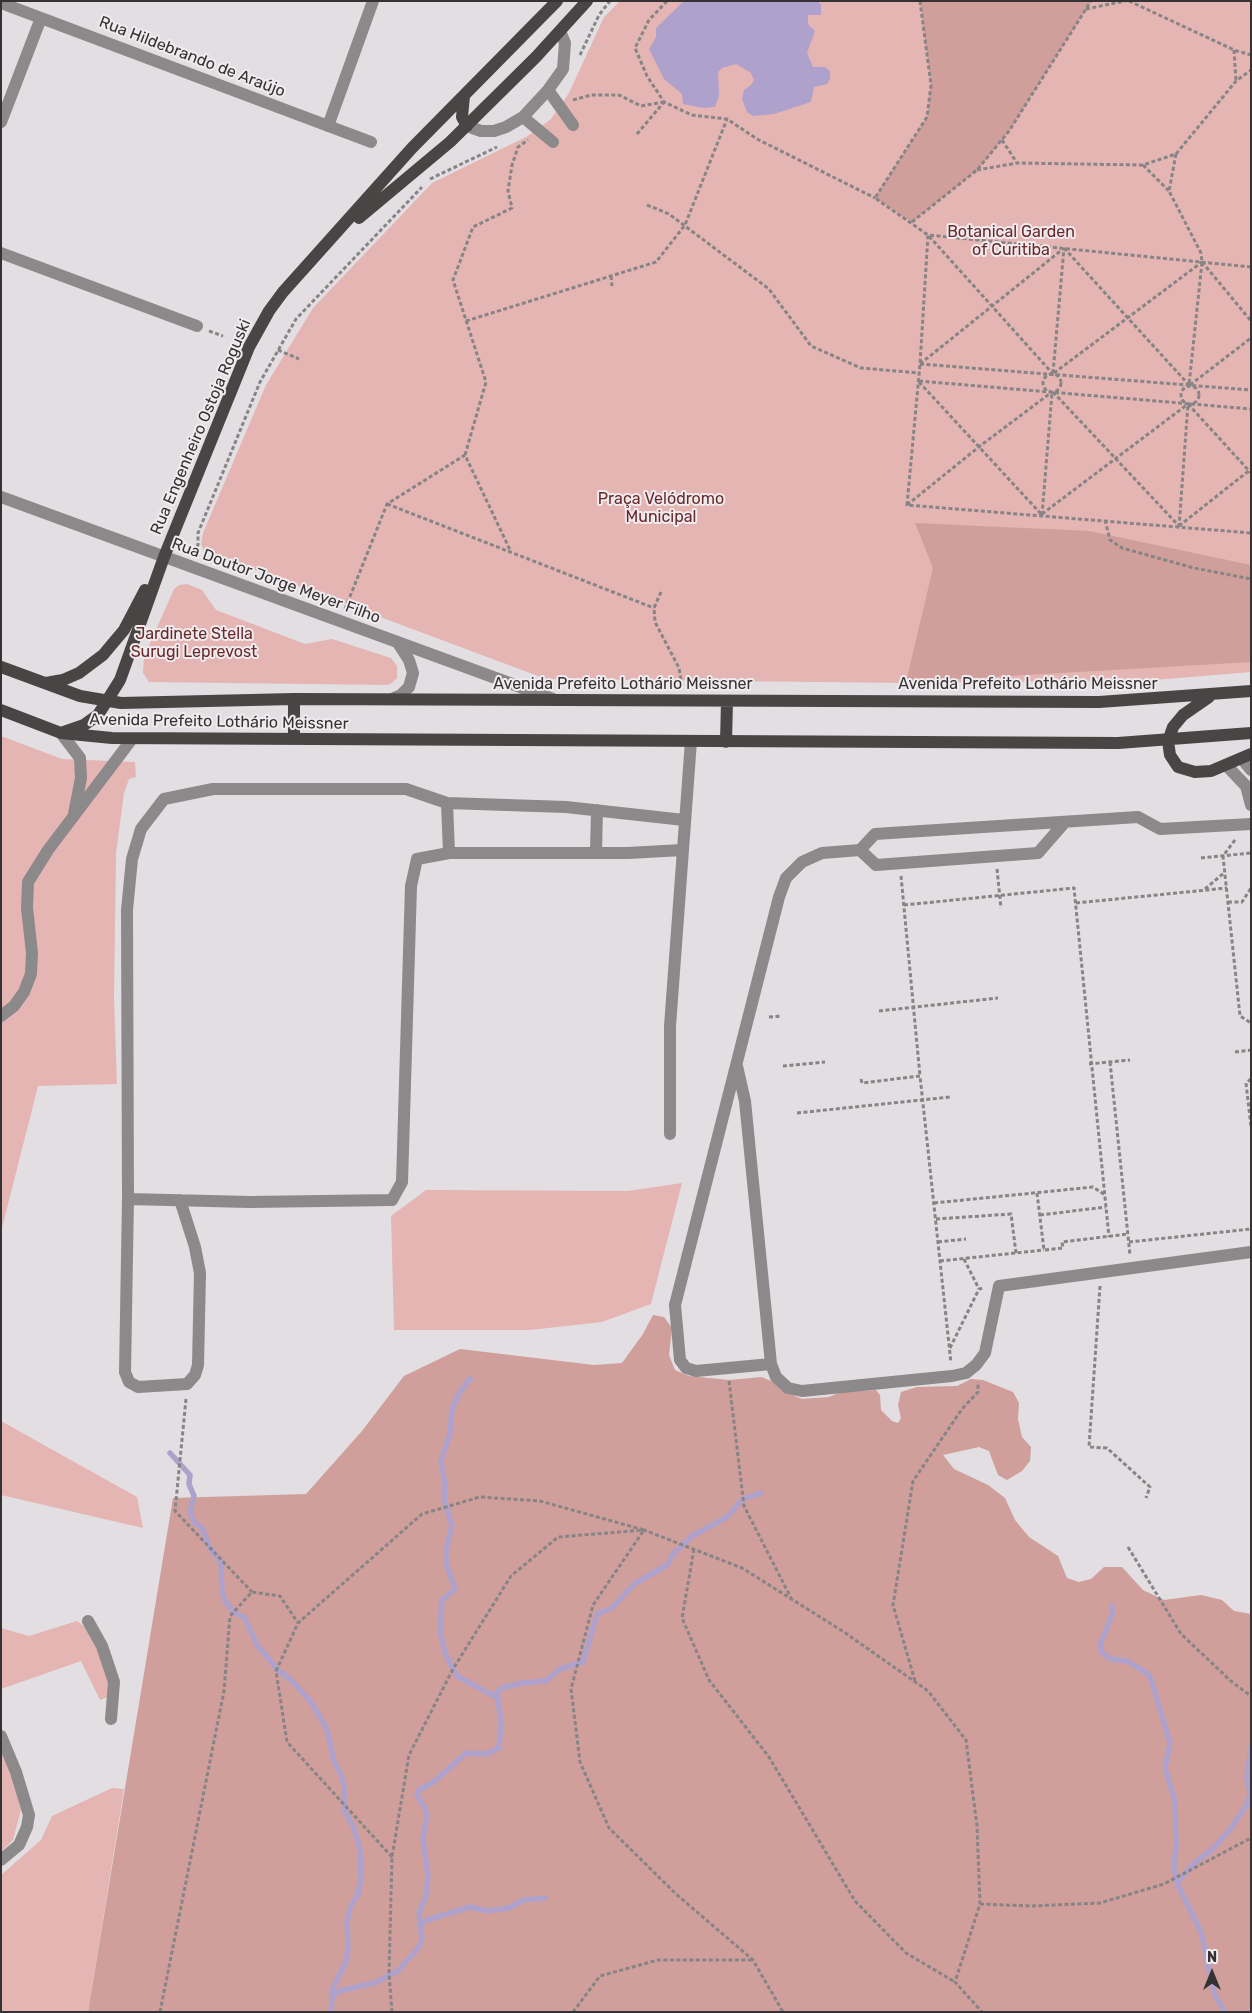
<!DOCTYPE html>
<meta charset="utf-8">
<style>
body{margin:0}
#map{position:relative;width:1252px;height:2013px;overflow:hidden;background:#e2dee1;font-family:Rubik,sans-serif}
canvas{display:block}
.frame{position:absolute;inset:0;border:2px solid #343233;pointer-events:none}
.north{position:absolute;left:1187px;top:1948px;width:50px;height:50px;-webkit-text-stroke:4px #f0ebee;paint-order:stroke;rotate:0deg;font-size:14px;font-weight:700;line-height:20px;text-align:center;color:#343233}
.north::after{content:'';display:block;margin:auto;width:18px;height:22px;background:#343233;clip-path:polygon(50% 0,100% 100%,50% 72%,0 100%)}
</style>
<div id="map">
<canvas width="1252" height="2013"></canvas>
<div class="frame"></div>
<div class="north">N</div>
</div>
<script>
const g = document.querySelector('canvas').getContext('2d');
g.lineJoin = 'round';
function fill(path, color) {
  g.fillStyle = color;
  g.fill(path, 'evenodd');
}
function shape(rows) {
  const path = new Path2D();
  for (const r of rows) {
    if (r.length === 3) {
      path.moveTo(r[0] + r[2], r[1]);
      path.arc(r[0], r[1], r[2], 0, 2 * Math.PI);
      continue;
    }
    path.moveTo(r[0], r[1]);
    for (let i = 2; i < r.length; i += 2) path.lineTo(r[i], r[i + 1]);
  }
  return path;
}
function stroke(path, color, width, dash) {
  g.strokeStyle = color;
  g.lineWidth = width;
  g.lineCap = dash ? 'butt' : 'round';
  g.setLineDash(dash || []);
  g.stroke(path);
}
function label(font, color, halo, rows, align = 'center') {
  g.font = font + ' Rubik,sans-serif';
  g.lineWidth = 4;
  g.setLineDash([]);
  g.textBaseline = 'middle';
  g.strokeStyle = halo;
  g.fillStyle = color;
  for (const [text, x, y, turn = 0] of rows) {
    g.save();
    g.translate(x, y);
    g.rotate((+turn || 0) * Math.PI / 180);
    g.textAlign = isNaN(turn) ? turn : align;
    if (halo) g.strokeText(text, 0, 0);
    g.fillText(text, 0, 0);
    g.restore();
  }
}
fill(shape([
 [620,1,1251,1,1251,672,1154,680,906,683,546,679,204,551,201,544,203,533,266,385,313,308,432,183,526,137,551,119,569,93,604,17],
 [187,584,202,590,216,610,305,644,332,639,391,658,397,666,397,678,392,683,387,685,149,682,143,673,144,657,174,589,179,585],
 [1,736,62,759,135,762,136,777,129,779,124,793,116,854,114,998,117,1084,38,1086,1,1232],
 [682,1183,651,1304,602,1322,530,1330,394,1330,391,1216,426,1190,628,1191],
 [1,1421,137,1497,143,1528,1,1495],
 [77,1621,89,1630,99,1649,112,1695,100,1700,81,1661,1,1689,1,1628,29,1636],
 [1,1750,12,1775,21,1810,13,1840,1,1852],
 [112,1788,124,1789,88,2012,1,2012,1,1875,41,1840,52,1816]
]), '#e5b5b3');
fill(shape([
 [920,1,1091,1,1009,131,977,170,912,222,875,198,927,117,931,85],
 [915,523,1089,531,1251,565,1251,662,906,682,933,568],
 [653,1315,664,1317,672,1328,669,1355,675,1370,689,1376,729,1380,762,1377,780,1385,790,1394,802,1399,829,1397,841,1392,876,1390,880,1395,881,1410,892,1421,898,1423,901,1418,898,1405,901,1392,917,1387,957,1386,971,1379,983,1380,1013,1392,1019,1403,1018,1419,1022,1437,1031,1447,1030,1461,1022,1471,1007,1480,998,1475,989,1451,979,1447,943,1455,954,1469,988,1485,1005,1498,1015,1520,1029,1537,1058,1556,1067,1578,1079,1582,1091,1579,1104,1567,1122,1567,1143,1590,1164,1600,1201,1595,1222,1600,1234,1611,1251,1614,1251,2012,88,2012,173,1498,306,1494,362,1431,404,1376,460,1349,594,1365,622,1363,643,1334]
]), '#d09e9b');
fill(shape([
 [684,1,818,1,821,5,821,15,808,15,808,24,815,31,807,53,813,67,825,67,830,71,830,79,827,84,814,87,811,102,774,114,753,116,747,112,742,99,744,90,751,85,754,80,751,73,736,64,722,68,718,72,719,96,715,107,703,108,683,104,682,94,664,79,649,49,656,37,656,28]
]), '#aea2cc');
stroke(shape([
 [470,1379,460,1392,452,1409,450,1433,441,1461,445,1484,444,1500,452,1526,446,1549,446,1563,455,1589,442,1600,440,1631,445,1653,457,1676,496,1697],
 [170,1453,190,1475,189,1484,194,1496,190,1512,195,1523,202,1528,209,1546,221,1563,222,1591,225,1601,234,1612,245,1618,257,1645,277,1669,291,1680,311,1702,327,1729,334,1762,341,1775,344,1785,344,1810,354,1828,360,1850,361,1878,358,1894,350,1908,347,1922,348,1948,346,1962,333,1988,332,1997],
 [1112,1606,1112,1615,1100,1645,1102,1653,1111,1659,1127,1661,1148,1674,1151,1679,1170,1743,1165,1768,1175,1801,1176,1846,1174,1867,1177,1883,1201,1932,1215,1996,1225,2012],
 [1177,1883,1193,1864,1214,1848,1231,1828,1248,1803,1250,1794,1247,1777,1251,1746],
 [420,1925,427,1920,470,1907,488,1911,509,1908,524,1900,545,1898],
 [331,2012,332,1997,339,1991,374,1983,398,1971,419,1947,422,1939,419,1913,426,1896,428,1876,423,1838,427,1816,425,1808,417,1795,419,1790,435,1781,466,1753,486,1754,499,1748,501,1723,497,1692,502,1688,522,1683,546,1681,560,1669,583,1662,597,1614,612,1608,634,1584,667,1565,674,1553,692,1536,727,1517,743,1499,761,1493]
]), '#aea2cc', 5.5);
stroke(shape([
 [667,1,649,20,635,48,647,76,664,102,692,115,727,119,757,139,875,198],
 [920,1,931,85,927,117,875,198,928,235,1053,374],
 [1129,1,1234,50,1251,55],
 [1086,9,1125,1],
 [1234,50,1236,81],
 [580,55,599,15,610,1],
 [573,100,591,95,619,95,641,106,664,102],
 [637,134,664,102],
 [1002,140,1017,163],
 [1176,154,1169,191,1201,253,1202,262,1189,385],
 [1143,165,1169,191],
 [977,170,1017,163,1143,165,1176,154,1236,81,1251,70],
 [430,179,497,147],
 [647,205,669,214,769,289,811,346,861,368,919,373],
 [912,222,977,170,1009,131,1091,1],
 [1064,248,1189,385],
 [1202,262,1251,321],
 [1251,267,928,235,920,364,907,505,1251,533],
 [611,276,612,286],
 [466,321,656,262,685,225,727,119],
 [209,331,223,336],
 [278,350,299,359],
 [920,364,1251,390],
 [920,364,1063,249],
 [1053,373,1064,248],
 [1054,373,1202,262],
 [1052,383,9],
 [919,381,1251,409],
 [919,382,1042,515],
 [1190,385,1251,338],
 [1190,395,9],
 [1053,392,1179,526],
 [1188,404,1251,473],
 [465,455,486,382,453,280,473,227,512,208,508,191,512,165,518,147,528,140],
 [387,504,654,608],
 [907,505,980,446,1052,392],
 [1042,514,1188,404],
 [1042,515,1052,393],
 [1105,520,1110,540,1122,548,1194,568,1251,579],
 [1179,526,1251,469],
 [1179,527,1188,404],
 [193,552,198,545,198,533,260,382,296,319,422,187],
 [661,592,654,608,655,622,679,668,682,686],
 [345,609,387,504,465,455,511,552],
 [1235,840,1223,856,1240,1016,1251,1023],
 [1201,858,1251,853],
 [997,869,1001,908],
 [901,876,920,1076],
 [1205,889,1225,872],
 [1228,902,1242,902,1251,888],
 [1076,903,1227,888],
 [904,905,1074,888,1109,1237],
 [879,1011,998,998],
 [769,1017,782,1016],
 [1235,1052,1251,1050],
 [1110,1062,1130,1255],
 [1089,1064,1130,1060],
 [783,1066,825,1062],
 [861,1079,862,1083,920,1076,951,1363],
 [1251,1079,1246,1083,1251,1127],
 [797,1113,950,1097],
 [1037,1193,1044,1250,1063,1248,1062,1242,1128,1234],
 [934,1203,1093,1187,1105,1195],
 [1040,1215,1106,1207],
 [936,1219,1011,1214,1016,1253],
 [938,1242,966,1239],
 [1129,1242,1251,1229],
 [964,1259,979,1289],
 [940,1261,1044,1250],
 [1100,1286,1089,1447,1107,1448,1150,1487,1146,1498],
 [950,1348,979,1289,984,1288],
 [729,1381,744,1506,791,1598],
 [186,1399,175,1511,252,1592],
 [1128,1547,1181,1634,1232,1682,1251,1696],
 [694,1549,682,1618,709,1680,769,1757,855,1901,906,1953,955,1982],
 [915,1681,893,1605,913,1481,962,1409,978,1392,978,1382],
 [392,1857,287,1742,276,1671,298,1623,422,1514,480,1497,540,1501,644,1530,593,1605,571,1689,580,1762,609,1828,676,1894,753,1960,783,2012],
 [980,1904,1030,1906,1100,1903,1164,1884,1251,1838],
 [160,2012,224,1691,230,1616,252,1592,280,1596,298,1623],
 [392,2012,389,1974,392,1857,409,1755,453,1669,511,1576,558,1537,644,1530,742,1568,844,1632,928,1691,966,1740,977,1826,980,1904,955,1982,982,2012],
 [573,2012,600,1976,658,1960,752,1960]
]), '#878486', 3, [4, 2.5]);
stroke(shape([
 [1,3,371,142],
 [548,90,573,125],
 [523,117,553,142],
 [1,122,41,18],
 [328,126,373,1],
 [467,126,481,131,494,131,506,127,523,117,548,90,563,69,565,43,560,31],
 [1,253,197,326],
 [1,497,553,699],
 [392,699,401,695,409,687,413,673,409,660,398,643],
 [61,733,80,758,81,778,74,814],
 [1242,759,1251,770],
 [1226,765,1246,786,1251,805],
 [447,803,449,853],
 [860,850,876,865,1038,853,1065,822],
 [596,852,597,810],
 [1,1016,14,1006,24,992,31,974,32,953,27,908,28,882,48,850,132,739],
 [737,1066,745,1101,771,1364,776,1377,788,1388,802,1391,952,1376,966,1373,976,1365,985,1353,999,1286,1251,1252],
 [670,1134,670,1026,691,741],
 [128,1199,250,1202,392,1200,402,1182,411,886,417,859,449,853,628,853,682,850],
 [180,1200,195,1247,200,1273,198,1365,195,1375,187,1384,138,1387,129,1382,125,1372,128,1199,127,910,132,859,141,829,164,799,213,789,406,789,447,803,566,807,684,820],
 [771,1364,696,1371,686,1368,680,1360,675,1305,779,897,786,878,802,862,822,853,860,850,875,834,1138,817,1160,829,1251,824],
 [88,1621,102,1646,114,1682,111,1719],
 [1,1736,16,1772,29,1815,27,1827,19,1845,1,1860]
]), '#8c898a', 12);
stroke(shape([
 [464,96,462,117,467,126],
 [359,218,450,142,536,57,587,1],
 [1,667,80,696,121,703,294,699,1099,702,1251,691],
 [46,683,63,680,79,673,103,655,124,630,145,590],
 [1209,697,1183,715,1173,727,1168,741,1170,755,1178,767,1195,772,1211,771,1251,754],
 [1,710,61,733,112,738,1118,743,1251,733],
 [61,733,84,725,98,715,120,680,164,557,249,347,269,311,283,292,412,148,557,1],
 [294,739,294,699],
 [726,742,727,701]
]), '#484545', 12);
label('16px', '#343233', '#f0ebee', [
 ["Rua Hildebrando de Araújo",192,57,21],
 ["Rua Engenheiro Ostoja Roguski",201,427,-67],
 ["Rua Doutor Jorge Meyer Filho",276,581,20],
 ["Avenida Prefeito Lothário Meissner",623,684],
 ["Avenida Prefeito Lothário Meissner",1028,684],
 ["Avenida Prefeito Lothário Meissner",219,722,1]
]);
label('16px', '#68292a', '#f0ebee', [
 ["Botanical Garden",1011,232],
 ["of Curitiba",1011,250],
 ["Praça Velódromo",661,499],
 ["Municipal",661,517],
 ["Jardinete Stella",194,634],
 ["Surugi Leprevost",194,652]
]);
</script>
